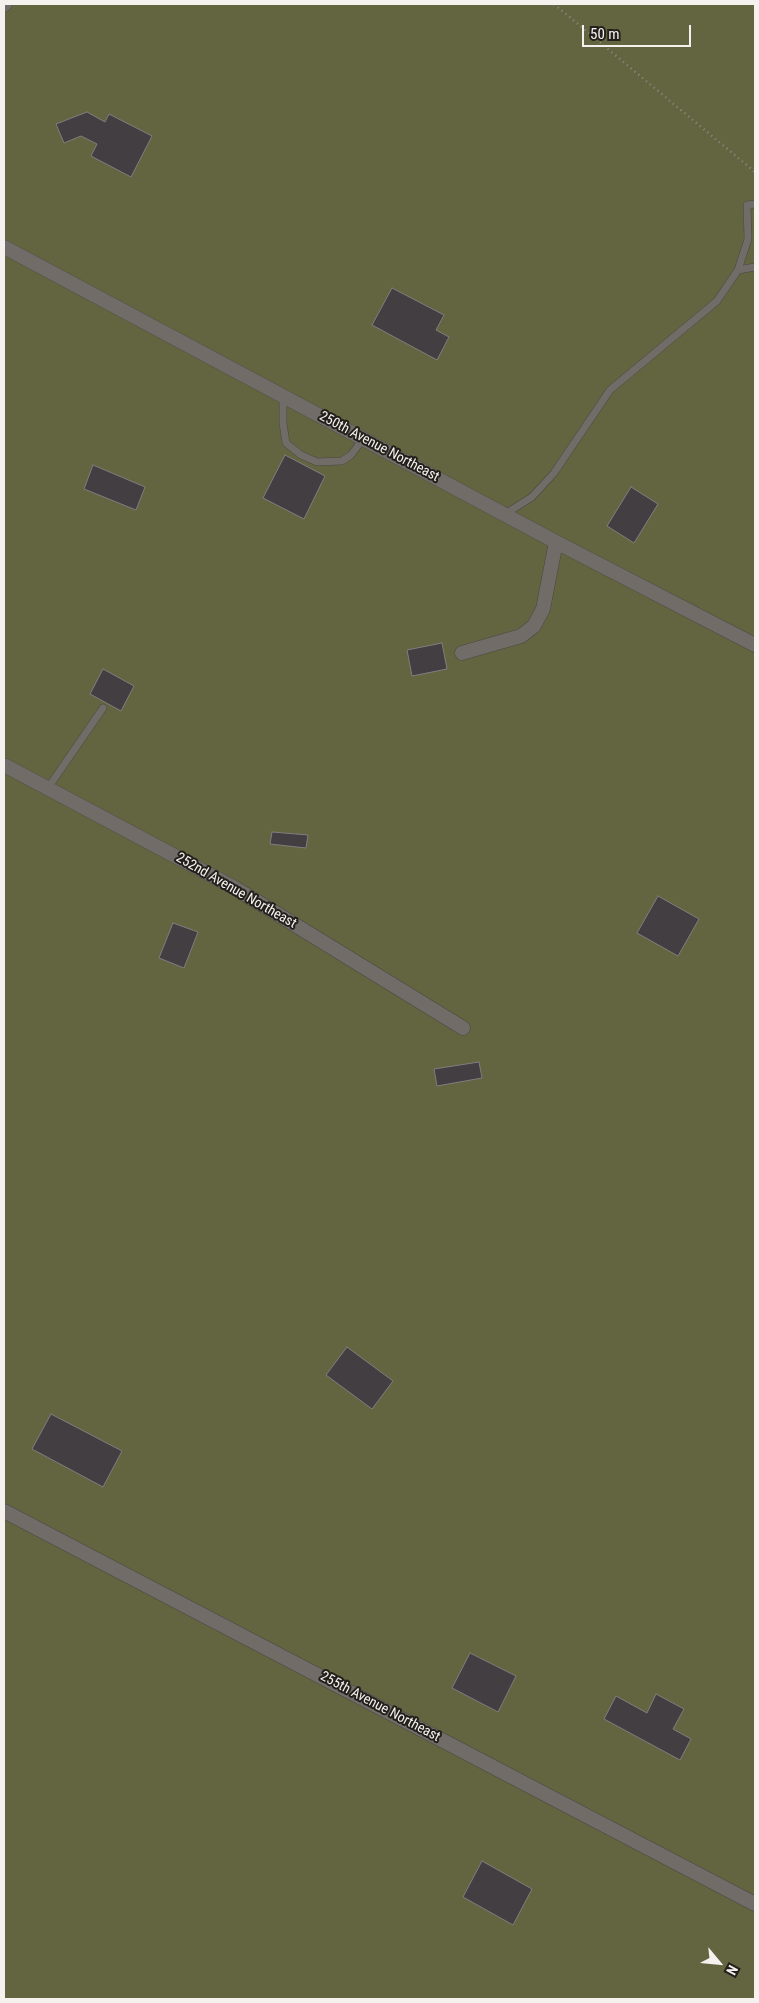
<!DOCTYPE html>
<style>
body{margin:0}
#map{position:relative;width:759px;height:2003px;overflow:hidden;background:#2d2825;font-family:"Roboto Condensed",sans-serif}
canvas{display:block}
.frame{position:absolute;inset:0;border:5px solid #f5f1ef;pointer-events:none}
.north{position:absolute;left:694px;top:1938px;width:50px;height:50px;-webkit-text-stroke:4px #231f1b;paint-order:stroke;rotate:118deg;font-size:14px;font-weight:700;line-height:20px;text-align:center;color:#f5f1ef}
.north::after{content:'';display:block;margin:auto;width:18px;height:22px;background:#f5f1ef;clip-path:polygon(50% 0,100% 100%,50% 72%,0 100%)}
.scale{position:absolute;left:582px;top:25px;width:109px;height:22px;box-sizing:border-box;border:2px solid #f5f1ef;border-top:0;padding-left:6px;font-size:15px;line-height:18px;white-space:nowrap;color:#f5f1ef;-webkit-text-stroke:4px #231f1b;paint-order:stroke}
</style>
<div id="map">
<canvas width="759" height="2003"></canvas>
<div class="frame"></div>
<div class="north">N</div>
<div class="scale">50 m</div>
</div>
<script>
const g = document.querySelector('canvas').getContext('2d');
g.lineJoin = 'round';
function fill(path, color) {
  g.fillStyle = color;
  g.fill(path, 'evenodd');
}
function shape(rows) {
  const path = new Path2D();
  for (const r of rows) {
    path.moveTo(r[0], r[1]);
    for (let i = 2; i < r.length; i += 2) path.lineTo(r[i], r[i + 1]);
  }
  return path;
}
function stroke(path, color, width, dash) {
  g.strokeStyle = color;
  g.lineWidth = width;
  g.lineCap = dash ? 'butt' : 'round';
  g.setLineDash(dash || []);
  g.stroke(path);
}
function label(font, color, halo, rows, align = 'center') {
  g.font = font + ' "Roboto Condensed",sans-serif';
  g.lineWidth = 4;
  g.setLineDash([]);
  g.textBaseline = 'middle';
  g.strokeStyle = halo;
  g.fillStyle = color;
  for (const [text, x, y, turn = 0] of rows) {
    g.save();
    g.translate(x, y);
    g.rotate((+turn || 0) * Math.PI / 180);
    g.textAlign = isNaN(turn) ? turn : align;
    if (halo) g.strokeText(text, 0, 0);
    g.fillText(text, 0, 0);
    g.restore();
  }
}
fill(shape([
 [5,4,755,4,755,1999,4,1999]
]), '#636540');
const building = shape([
 [87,112,105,122,109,114,152,136,131,177,91,156,97,144,81,136,64,143,56,124,87,112],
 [392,288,444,315,436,330,449,337,437,360,372,325,392,288],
 [285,455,325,476,304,519,263,498,285,455],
 [93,465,145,487,136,510,84,489,93,465],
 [631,487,658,504,634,543,607,526,631,487],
 [442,643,447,669,412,676,407,650,442,643],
 [103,669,134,686,121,711,90,694,103,669],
 [272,832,308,835,306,848,270,844,272,832],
 [658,896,699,919,678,956,637,933,658,896],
 [173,923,198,932,184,968,159,958,173,923],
 [479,1062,482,1078,437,1086,434,1069,479,1062],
 [347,1347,393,1381,372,1409,326,1375,347,1347],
 [51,1414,122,1451,103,1487,32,1449,51,1414],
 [470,1653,516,1676,498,1712,452,1688,470,1653],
 [656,1694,684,1709,673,1729,691,1739,680,1760,604,1719,616,1696,647,1713,656,1694],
 [482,1861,532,1889,513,1925,463,1897,482,1861]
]);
fill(building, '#433e41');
stroke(building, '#827c80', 1);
const service = shape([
 [738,270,755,267],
 [283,397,283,423,286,443,301,455,317,462,342,461,351,455,363,439],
 [505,514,532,497,554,473,610,390,717,301,738,270,748,239,747,205,755,204],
 [48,788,103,708]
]);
const minor = shape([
 [4,5,5,4],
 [4,247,556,542,755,645],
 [462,653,521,636,534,626,543,609,556,542],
 [4,765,235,888,463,1028],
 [4,1511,755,1904]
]);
stroke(service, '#4b4744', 8);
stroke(minor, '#4b4744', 15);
stroke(shape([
 [554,4,755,172]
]), '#8d8986', 2.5, [1, 4]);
stroke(service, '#716c68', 7);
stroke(minor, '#716c68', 14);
label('14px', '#f5f1ef', '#231f1b', [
 ["250th Avenue Northeast",379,447,28],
 ["252nd Avenue Northeast",236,891,30],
 ["255th Avenue Northeast",380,1707,28]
]);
</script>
